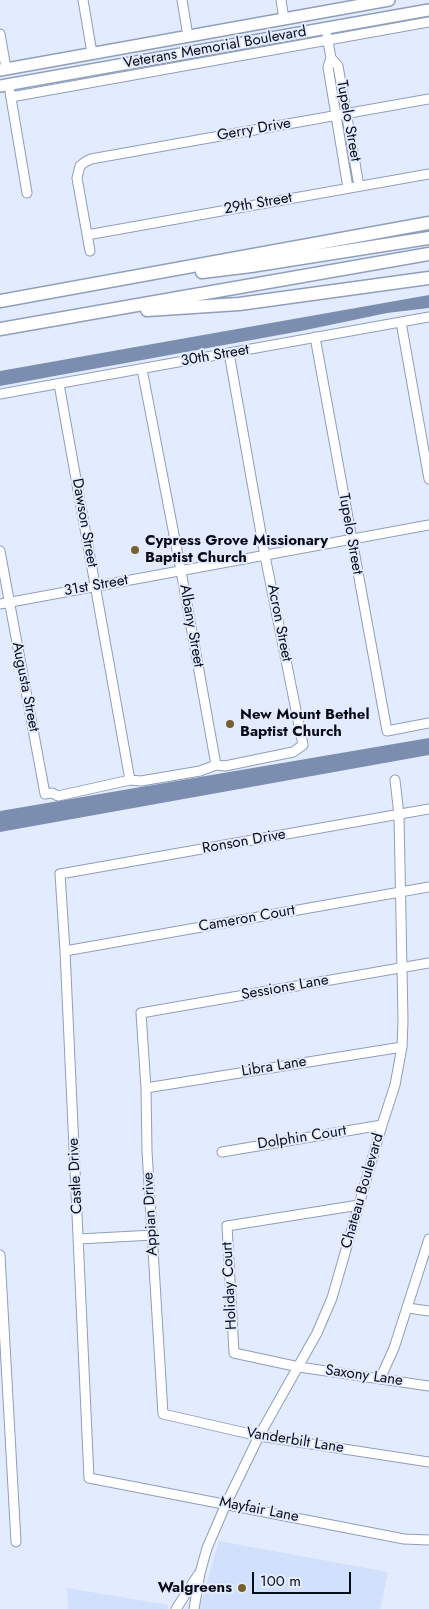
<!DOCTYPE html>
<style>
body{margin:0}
#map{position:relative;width:429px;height:1609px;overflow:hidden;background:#e3ecff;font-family:Jost,sans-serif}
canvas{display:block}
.scale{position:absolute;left:252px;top:1572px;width:99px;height:22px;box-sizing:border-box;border:2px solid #070b15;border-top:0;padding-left:6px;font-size:15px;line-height:18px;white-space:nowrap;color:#070b15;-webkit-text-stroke:4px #e3ecff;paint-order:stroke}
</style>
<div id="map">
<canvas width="429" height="1609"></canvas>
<div class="scale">100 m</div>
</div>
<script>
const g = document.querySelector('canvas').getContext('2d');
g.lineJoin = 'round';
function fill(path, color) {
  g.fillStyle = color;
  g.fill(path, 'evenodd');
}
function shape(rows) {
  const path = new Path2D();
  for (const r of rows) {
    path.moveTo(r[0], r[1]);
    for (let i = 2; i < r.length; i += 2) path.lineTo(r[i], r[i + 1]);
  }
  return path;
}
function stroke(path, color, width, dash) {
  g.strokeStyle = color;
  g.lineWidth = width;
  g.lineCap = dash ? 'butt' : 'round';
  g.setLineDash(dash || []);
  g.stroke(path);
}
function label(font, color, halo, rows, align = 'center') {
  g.font = font + ' Jost,sans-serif';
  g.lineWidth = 4;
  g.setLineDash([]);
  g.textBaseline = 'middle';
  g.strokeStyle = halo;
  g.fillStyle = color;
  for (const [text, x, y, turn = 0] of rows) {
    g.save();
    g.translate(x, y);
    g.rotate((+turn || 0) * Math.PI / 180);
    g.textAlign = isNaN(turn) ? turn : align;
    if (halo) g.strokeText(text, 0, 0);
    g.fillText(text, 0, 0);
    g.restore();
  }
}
fill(shape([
 [219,1541,388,1572,380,1609,199,1609],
 [67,1588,168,1605,167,1609,68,1609]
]), '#d0e0fd');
fill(shape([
 [429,295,429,308,387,313,301,331,0,386,0,371],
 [429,738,429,755,0,832,0,811]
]), '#7c8eb0');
const minor = shape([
 [83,0,92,53],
 [182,0,188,36],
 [281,0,284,19],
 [0,34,6,68],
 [327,36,331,58,328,67,348,188],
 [331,58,338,66,359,186],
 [10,92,27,193],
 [11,97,429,22],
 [87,235,429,174],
 [90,251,77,178,80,166,85,162,91,159,220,136,429,99],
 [401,322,429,479],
 [315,337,387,731,429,723],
 [142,369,181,571,216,765],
 [59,384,130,780],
 [0,394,429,317],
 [0,551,45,794,52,793,58,796,130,780,141,781,200,771,216,765,225,766,293,752,303,745,265,556,229,353],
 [0,604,429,525],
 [429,809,60,874,65,951,89,1478,404,1539,429,1540],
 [65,951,429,887],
 [429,963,141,1013,146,1088,147,1151,163,1414,259,1436,429,1462],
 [146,1088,402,1047],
 [222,1152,382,1125],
 [359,1205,227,1226,234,1353,299,1367,429,1386],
 [79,1239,153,1235],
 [0,1255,16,1542],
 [408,1308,429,1311],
 [380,1379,394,1348,429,1239],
 [176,1609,198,1575],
 [194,1609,200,1573,207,1548,226,1504,259,1436,317,1333,332,1298,382,1125,395,1085,402,1047,403,1021,399,815,395,780]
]);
const major = shape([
 [0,70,389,0],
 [0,86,429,10]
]);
const highway = shape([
 [202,272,251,266,429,238],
 [0,301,429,223],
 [147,310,239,304,429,278],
 [0,329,429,254]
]);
stroke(minor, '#8f9eba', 11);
stroke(major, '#8f9eba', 14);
stroke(highway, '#8f9eba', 15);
stroke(minor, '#fff', 9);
stroke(major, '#fff', 11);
stroke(highway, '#fff', 12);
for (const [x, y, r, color] of [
 [135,550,5,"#776030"],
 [230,724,5,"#776030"],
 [242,1588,5,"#776030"]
]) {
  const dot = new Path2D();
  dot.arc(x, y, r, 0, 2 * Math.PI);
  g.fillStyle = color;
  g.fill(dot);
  stroke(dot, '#e3ecff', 2);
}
label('15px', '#070b15', '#e3ecff', [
 ["Veterans Memorial Boulevard",215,48,-10],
 ["Tupelo Street",348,121,80],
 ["Gerry Drive",254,130,-10],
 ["29th Street",258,204,-10],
 ["30th Street",215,356,-10],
 ["Dawson Street",84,523,80],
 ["Tupelo Street",350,534,80],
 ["31st Street",96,586,-10],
 ["Acron Street",279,623,79],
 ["Albany Street",191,626,80],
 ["Augusta Street",25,687,79],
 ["Ronson Drive",244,842,-10],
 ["Cameron Court",247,919,-10],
 ["Sessions Lane",285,988,-10],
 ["Libra Lane",274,1067,-9],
 ["Dolphin Court",302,1138,-9],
 ["Castle Drive",76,1176,-93],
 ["Chateau Boulevard",363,1191,-74],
 ["Appian Drive",151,1214,-93],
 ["Holiday Court",230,1286,-93],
 ["Saxony Lane",364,1376,8],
 ["Vanderbilt Lane",295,1441,9],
 ["Mayfair Lane",259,1510,11]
]);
label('bold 15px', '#070b15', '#e3ecff', [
 ["Cypress Grove Missionary",145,541],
 ["Baptist Church",145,558],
 ["New Mount Bethel",240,715],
 ["Baptist Church",240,732],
 ["Walgreens",232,1588,"right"]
], 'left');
</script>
